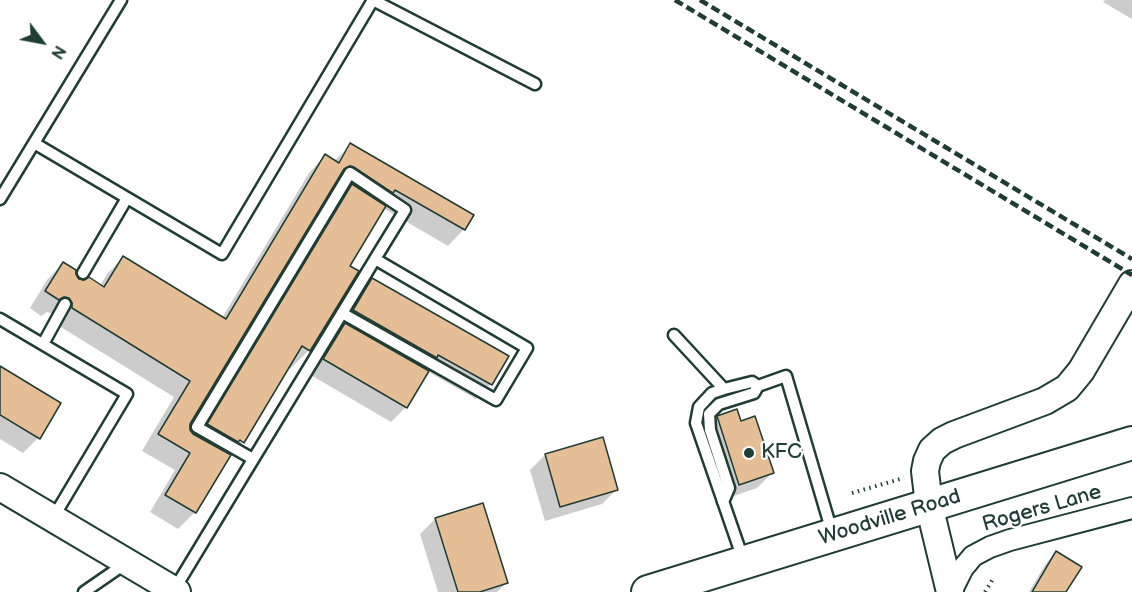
<!DOCTYPE html>
<style>
body{margin:0}
#map{position:relative;width:1132px;height:592px;overflow:hidden;background:#fff;font-family:"Balsamiq Sans",sans-serif}
canvas{display:block}
.north{position:absolute;left:12px;top:12px;width:60px;height:60px;-webkit-text-stroke:4px #fff;paint-order:stroke;rotate:122deg;font-size:16px;font-weight:700;line-height:24px;text-align:center;color:#1f3d34}
.north::after{content:'';display:block;margin:auto;width:21px;height:27px;background:#1f3d34;clip-path:polygon(50% 0,100% 100%,50% 72%,0 100%)}
</style>
<div id="map">
<canvas width="1132" height="592"></canvas>
<div class="north">N</div>
</div>
<script>
const g = document.querySelector('canvas').getContext('2d');
g.lineJoin = 'round';
function fill(path, color) {
  g.fillStyle = color;
  g.fill(path, 'evenodd');
}
function shape(rows) {
  const path = new Path2D();
  for (const r of rows) {
    path.moveTo(r[0], r[1]);
    for (let i = 2; i < r.length; i += 2) path.lineTo(r[i], r[i + 1]);
  }
  return path;
}
function stroke(path, color, width, dash) {
  g.strokeStyle = color;
  g.lineWidth = width;
  g.lineCap = dash ? 'butt' : 'round';
  g.setLineDash(dash || []);
  g.stroke(path);
}
function label(font, color, halo, rows, align = 'center') {
  g.font = font + ' "Balsamiq Sans",sans-serif';
  g.lineWidth = 4.5;
  g.setLineDash([]);
  g.textBaseline = 'middle';
  g.strokeStyle = halo;
  g.fillStyle = color;
  for (const [text, x, y, turn = 0] of rows) {
    g.save();
    g.translate(x, y);
    g.rotate((+turn || 0) * Math.PI / 180);
    g.textAlign = isNaN(turn) ? turn : align;
    if (halo) g.strokeText(text, 0, 0);
    g.fillText(text, 0, 0);
    g.restore();
  }
}
fill(shape([
 [1105,0,1132,0,1132,19,1103,2],
 [351,145,464,229,448,246,383,208,348,266,309,350,290,369,288,368,243,442,227,458,195,512,178,529,150,512,175,470,142,451,174,397,56,324,57,320,53,314,47,312,41,316,30,308,47,280,63,263,78,280,100,286,107,274,123,258,222,318,309,173,325,156,334,161],
 [334,182,337,182,348,190,334,204,194,436,189,431,189,423],
 [372,280,491,384,476,399,427,371,406,407,391,422,309,374,330,340,342,328,339,326,357,295],
 [0,368,38,438,23,453,0,439],
 [718,418,740,423,772,473,757,488,725,499,703,433],
 [545,455,617,489,602,504,545,521,530,470],
 [482,505,506,583,497,592,438,592,420,534,435,519],
 [1056,553,1065,592,1029,592,1046,563]
]), '#0003');
const building = shape([
 [350,143,474,215,465,230,395,190,393,193,354,167,350,166,344,169,190,424,190,430,193,434,231,455,196,513,165,495,190,453,158,434,190,381,72,308,72,303,69,298,64,297,59,300,45,291,63,262,76,270,76,274,79,279,84,280,89,277,104,287,123,256,226,319,325,154,339,163,350,143],
 [352,184,386,206,350,266,359,271,310,351,302,346,244,443,240,440,238,442,207,424,352,184],
 [372,278,509,356,492,385,438,355,437,358,353,310,372,278],
 [345,323,429,371,407,408,323,359,345,323],
 [0,366,61,403,40,439,0,415,0,366],
 [737,409,741,421,755,416,774,473,739,485,717,416,737,409],
 [603,437,618,490,560,507,545,454,603,437],
 [483,503,508,583,480,592,458,592,435,518,483,503],
 [1056,551,1082,567,1066,592,1032,592,1056,551]
]);
fill(building, '#e6be96');
stroke(building, '#1f3d34', 1.5);
const service = shape([
 [373,0,535,84],
 [34,143,222,254,373,0],
 [0,199,121,0],
 [83,273,127,198],
 [342,313,496,400,527,348,375,259],
 [0,319,127,394,53,518],
 [674,335,724,389],
 [43,344,65,304],
 [723,502,729,488,710,430,709,414,719,404,754,393,758,386,786,376,832,532],
 [743,559,696,423,699,407,712,393,724,389,752,382,758,386],
 [174,590,240,481,375,259,405,210,350,173,197,427,253,459],
 [84,592,126,563]
]);
const minor = shape([
 [951,592,963,568,973,556,990,547,1010,540,1132,508]
]);
const tertiary = shape([
 [0,487,177,592],
 [950,592,929,505,925,471,927,461,932,450,942,441,954,435,1045,401,1067,388,1081,371,1132,284]
]);
const primary = shape([
 [648,592,1132,443]
]);
stroke(service, '#1f3d34', 15);
stroke(minor, '#1f3d34', 24);
stroke(tertiary, '#1f3d34', 30);
stroke(primary, '#1f3d34', 36);
stroke(shape([
 [852,493,904,478],
 [985,592,993,579]
]), '#1f3d34', 4, [1.5, 4.5]);
stroke(service, '#fff', 10);
stroke(minor, '#fff', 20);
stroke(tertiary, '#fff', 26);
stroke(primary, '#fff', 32);
stroke(shape([
 [675,0,1132,275],
 [700,0,1132,259]
]), '#1f3d34', 4.5, [9, 4.5]);
for (const [x, y, r, color] of [
 [749,453,6,"#1f3d34"]
]) {
  const dot = new Path2D();
  dot.arc(x, y, r, 0, 2 * Math.PI);
  g.fillStyle = color;
  g.fill(dot);
  stroke(dot, '#fff', 2);
}
label('21px', '#1f3d34', '#fff', [
 ["KFC",761,453]
], 'left');
label('21px', '#1f3d34', '#fff', [
 ["Rogers Lane",1042,509,-16],
 ["Woodville Road",890,518,-17]
]);
</script>
